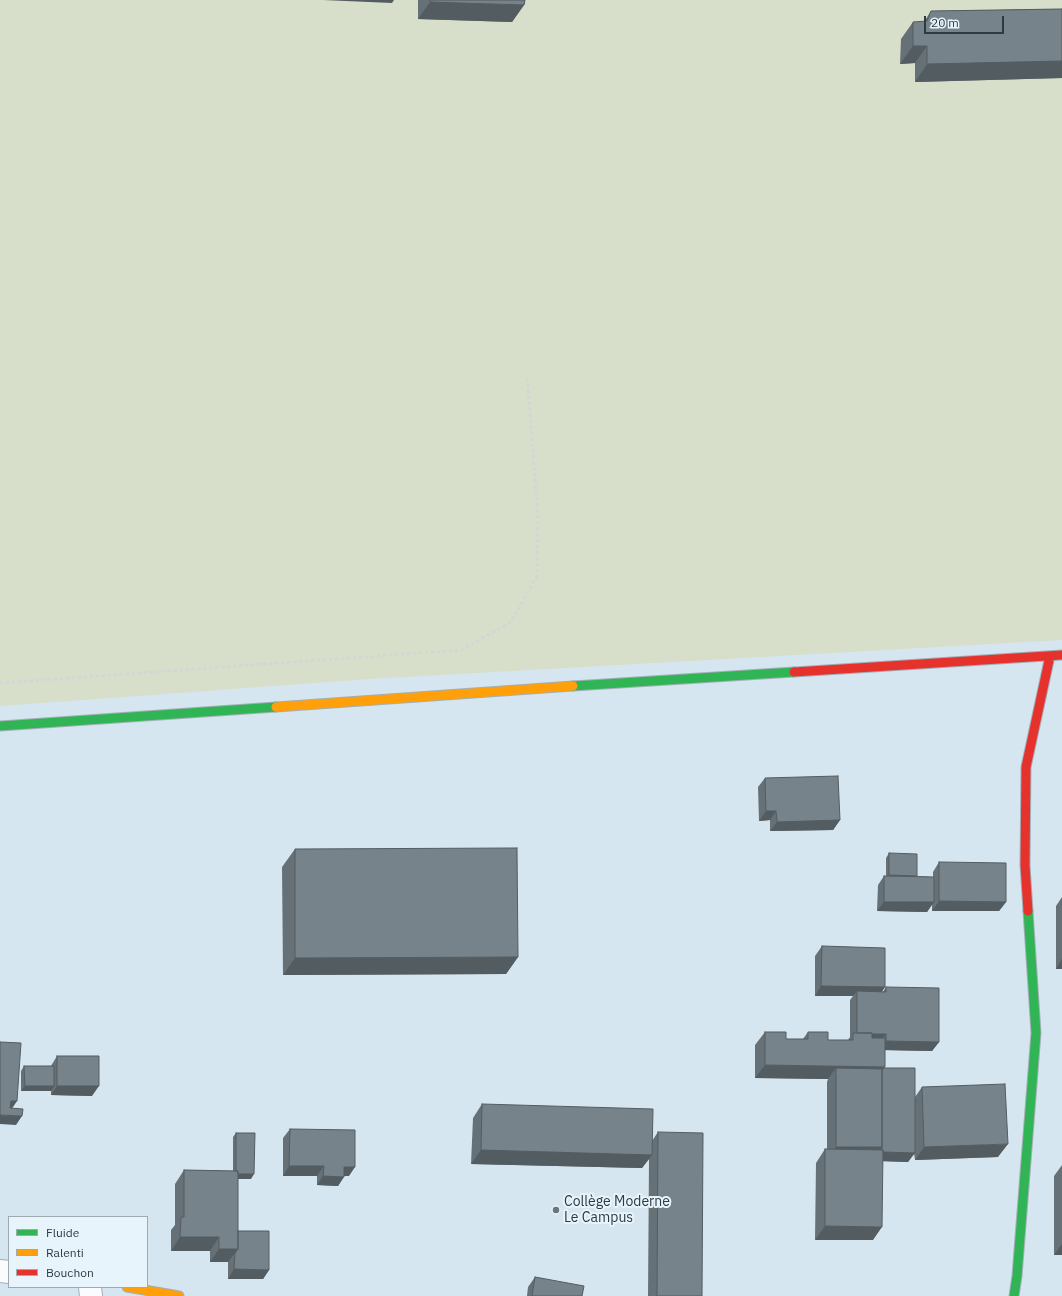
<!DOCTYPE html>
<meta charset="utf-8">
<style>
body{margin:0}
#map{position:relative;width:1062px;height:1296px;overflow:hidden;background:#d6e6f0;font-family:"IBM Plex Sans",sans-serif}
canvas{display:block}
.legend{position:absolute;left:8px;top:1216px;width:140px;height:72px;box-sizing:border-box;background:#e8f4fb;border:1px solid #9ea9b0;margin:0;padding:5px 7px;list-style:none;font-size:12px;color:#2e3940}
.legend li{display:flex;align-items:center;gap:8px;height:20px}
.legend b{width:20px;border:1px solid #9ea9b0}
.scale{position:absolute;left:924px;top:16px;width:80px;height:18px;box-sizing:border-box;border:2px solid #2e3940;border-top:0;padding-left:5px;font-size:12px;line-height:14px;white-space:nowrap;color:#2e3940;-webkit-text-stroke:3px #e8f4fb;paint-order:stroke}
</style>
<div id="map">
<canvas width="1062" height="1296"></canvas>
<ul class="legend">
<li><b style="height:5px;background:#30b455"></b>Fluide</li>
<li><b style="height:5px;background:#ff9f0a"></b>Ralenti</li>
<li><b style="height:5px;background:#e5322d"></b>Bouchon</li>
</ul>
<div class="scale">20 m</div>
</div>
<script>
const g = document.querySelector('canvas').getContext('2d');
g.lineJoin = 'round';
function fill(path, color) {
  g.fillStyle = color;
  g.fill(path, 'evenodd');
}
function shape(rows) {
  const path = new Path2D();
  for (const r of rows) {
    path.moveTo(r[0], r[1]);
    for (let i = 2; i < r.length; i += 2) path.lineTo(r[i], r[i + 1]);
  }
  return path;
}
function stroke(path, color, width, dash) {
  g.strokeStyle = color;
  g.lineWidth = width;
  g.lineCap = dash ? 'butt' : 'round';
  g.setLineDash(dash || []);
  g.stroke(path);
}
function label(font, color, halo, rows, align = 'center') {
  g.font = font + ' "IBM Plex Sans",sans-serif';
  g.lineWidth = 4;
  g.setLineDash([]);
  g.textBaseline = 'middle';
  g.strokeStyle = halo;
  g.fillStyle = color;
  for (const [text, x, y, turn = 0] of rows) {
    g.save();
    g.translate(x, y);
    g.rotate((+turn || 0) * Math.PI / 180);
    g.textAlign = isNaN(turn) ? turn : align;
    if (halo) g.strokeText(text, 0, 0);
    g.fillText(text, 0, 0);
    g.restore();
  }
}
fill(shape([
 [0,0,1062,0,1062,640,370,679,0,706]
]), '#d7dec9');
const street = shape([
 [0,1271,9,1272],
 [90,1287,91,1296]
]);
const fast = shape([
 [573,686,794,672],
 [0,726,276,707],
 [1014,1296,1017,1276,1036,1033,1028,911]
]);
const slow = shape([
 [276,707,573,686],
 [127,1287,179,1296]
]);
const jam = shape([
 [794,672,1062,655],
 [1028,911,1025,865,1026,767,1050,656]
]);
stroke(street, '#a3b0b7', 24);
stroke(fast, '#a3b0b7', 11);
stroke(slow, '#a3b0b7', 11);
stroke(jam, '#a3b0b7', 11);
stroke(shape([
 [0,683,461,650,511,622,537,576,538,516,527,375]
]), '#d1d6d8', 2.5, [3, 3]);
stroke(street, '#f9fbfd', 22);
stroke(fast, '#30b455', 9);
stroke(slow, '#ff9f0a', 9);
stroke(jam, '#e5322d', 9);
fill(shape([
 [418,0,525,0,524,5,512,22,418,19],
 [1062,9,1062,78,915,82,915,63,900,64,901,39,913,22,924,22,931,11],
 [765,778,840,820,833,830,770,831,770,820,759,821,758,787],
 [295,849,518,957,506,974,283,975,282,867],
 [889,853,917,876,916,876,933,877,933,872,939,862,1006,902,999,911,932,911,932,904,927,912,877,911,878,885,884,876,886,876,886,858],
 [1062,897,1062,969,1056,969,1056,906],
 [822,946,885,987,882,992,883,992,886,987,939,1042,932,1051,885,1050,885,1067,884,1068,915,1097,922,1087,998,1157,915,1160,914,1153,908,1162,883,1161,873,1240,815,1240,816,1163,825,1149,827,1149,827,1082,828,1079,755,1078,755,1045,765,1032,786,1039,803,1039,808,1032,828,1040,848,1040,850,1037,850,1000,853,996,815,996,815,956],
 [57,1056,92,1096,51,1095,51,1090,21,1091,21,1071,24,1066,51,1066],
 [482,1104,652,1141,658,1132,702,1296,648,1296,649,1159,642,1168,471,1164,473,1118],
 [290,1129,349,1176,344,1176,338,1186,317,1185,317,1176,283,1176,283,1138],
 [236,1133,251,1179,238,1179,238,1231,269,1270,263,1279,228,1279,228,1262,210,1262,210,1251,171,1251,171,1230,175,1225,175,1184,184,1170,233,1171,233,1137],
 [1062,1165,1062,1255,1054,1255,1054,1176],
 [535,1277,582,1296,527,1296,528,1287]
]), '#667177');
fill(shape([
 [323,0,394,0,392,3],
 [430,2,524,5,512,22,418,19],
 [913,46,927,46,915,63,900,64],
 [1062,61,1062,78,915,82,927,64],
 [766,811,776,811,770,820,759,821],
 [840,820,833,830,770,831,777,822],
 [939,901,1006,902,999,911,932,911],
 [884,902,934,902,927,912,877,911],
 [518,957,506,974,283,975,295,958],
 [1062,959,1062,969,1056,969],
 [821,986,885,987,878,996,857,991,853,996,815,996],
 [857,1034,886,1034,879,1043],
 [886,1041,939,1042,932,1051,879,1050],
 [765,1065,885,1067,875,1080,836,1068,828,1079,755,1078],
 [25,1086,54,1086,51,1091,21,1091],
 [57,1086,99,1086,92,1096,51,1095],
 [11,1101,17,1101,11,1110,4,1110],
 [0,1115,22,1116,16,1125,0,1124],
 [1008,1144,998,1157,915,1160,924,1147],
 [836,1147,882,1147,872,1161,827,1160],
 [481,1150,652,1155,642,1168,471,1164],
 [882,1152,915,1153,908,1162,875,1161],
 [289,1166,324,1166,317,1176,283,1176],
 [344,1167,355,1167,349,1176,338,1176],
 [236,1174,254,1174,251,1179,233,1179],
 [323,1176,344,1177,338,1186,317,1185],
 [825,1226,882,1227,873,1240,815,1240],
 [180,1237,219,1237,210,1251,171,1251],
 [1062,1244,1062,1255,1054,1255],
 [219,1249,238,1249,228,1262,210,1262],
 [234,1269,269,1270,263,1279,228,1279]
]), '#535c61');
const building = shape([
 [430,0,525,0,524,5,430,2,430,0],
 [1062,9,1062,61,927,64,927,46,913,46,913,22,927,21,931,11,1062,9],
 [838,776,840,820,777,822,776,811,766,811,765,778,838,776],
 [517,848,518,957,295,958,295,849,517,848],
 [889,853,917,854,917,876,889,875,889,853],
 [939,862,1006,863,1006,902,939,901,939,862],
 [884,876,934,877,934,902,884,902,884,876],
 [822,946,885,948,885,987,821,986,822,946],
 [886,987,939,988,939,1042,886,1041,886,1034,872,1034,872,1033,857,1033,857,991,886,992,886,987],
 [765,1032,786,1032,786,1039,808,1039,808,1032,828,1032,828,1040,853,1040,853,1033,872,1033,872,1038,885,1038,885,1067,765,1065,765,1032],
 [0,1042,21,1043,17,1101,11,1101,10,1108,23,1109,22,1116,0,1115,0,1042],
 [57,1056,99,1056,99,1086,57,1086,57,1056],
 [24,1066,54,1066,54,1086,25,1086,24,1066],
 [836,1068,882,1069,882,1147,836,1147,836,1068],
 [884,1068,915,1068,915,1153,883,1152,883,1150,882,1150,882,1070,884,1068],
 [1005,1084,1008,1144,924,1147,922,1087,1005,1084],
 [482,1104,653,1109,652,1155,481,1150,482,1104],
 [290,1129,355,1130,355,1167,344,1167,344,1177,323,1176,324,1166,289,1166,290,1129],
 [658,1132,703,1133,702,1296,657,1296,658,1132],
 [236,1133,255,1133,254,1174,238,1174,238,1171,236,1171,236,1133],
 [825,1149,883,1150,882,1227,825,1226,825,1149],
 [184,1170,238,1171,238,1249,219,1249,219,1237,180,1237,181,1217,184,1217,184,1170],
 [238,1231,269,1231,269,1270,234,1269,235,1253,238,1249,238,1231],
 [535,1277,584,1286,582,1296,532,1296,535,1277]
]);
fill(building, '#77838a');
stroke(building, '#535c61', 1);
for (const [x, y, r, color] of [
 [556,1210,4,"#69767e"]
]) {
  const dot = new Path2D();
  dot.arc(x, y, r, 0, 2 * Math.PI);
  g.fillStyle = color;
  g.fill(dot);
  stroke(dot, '#e8f4fb', 1.5);
}
label('14px', '#2e3940', '#e8f4fb', [
 ["Collège Moderne",564,1202],
 ["Le Campus",564,1218]
], 'left');
</script>
